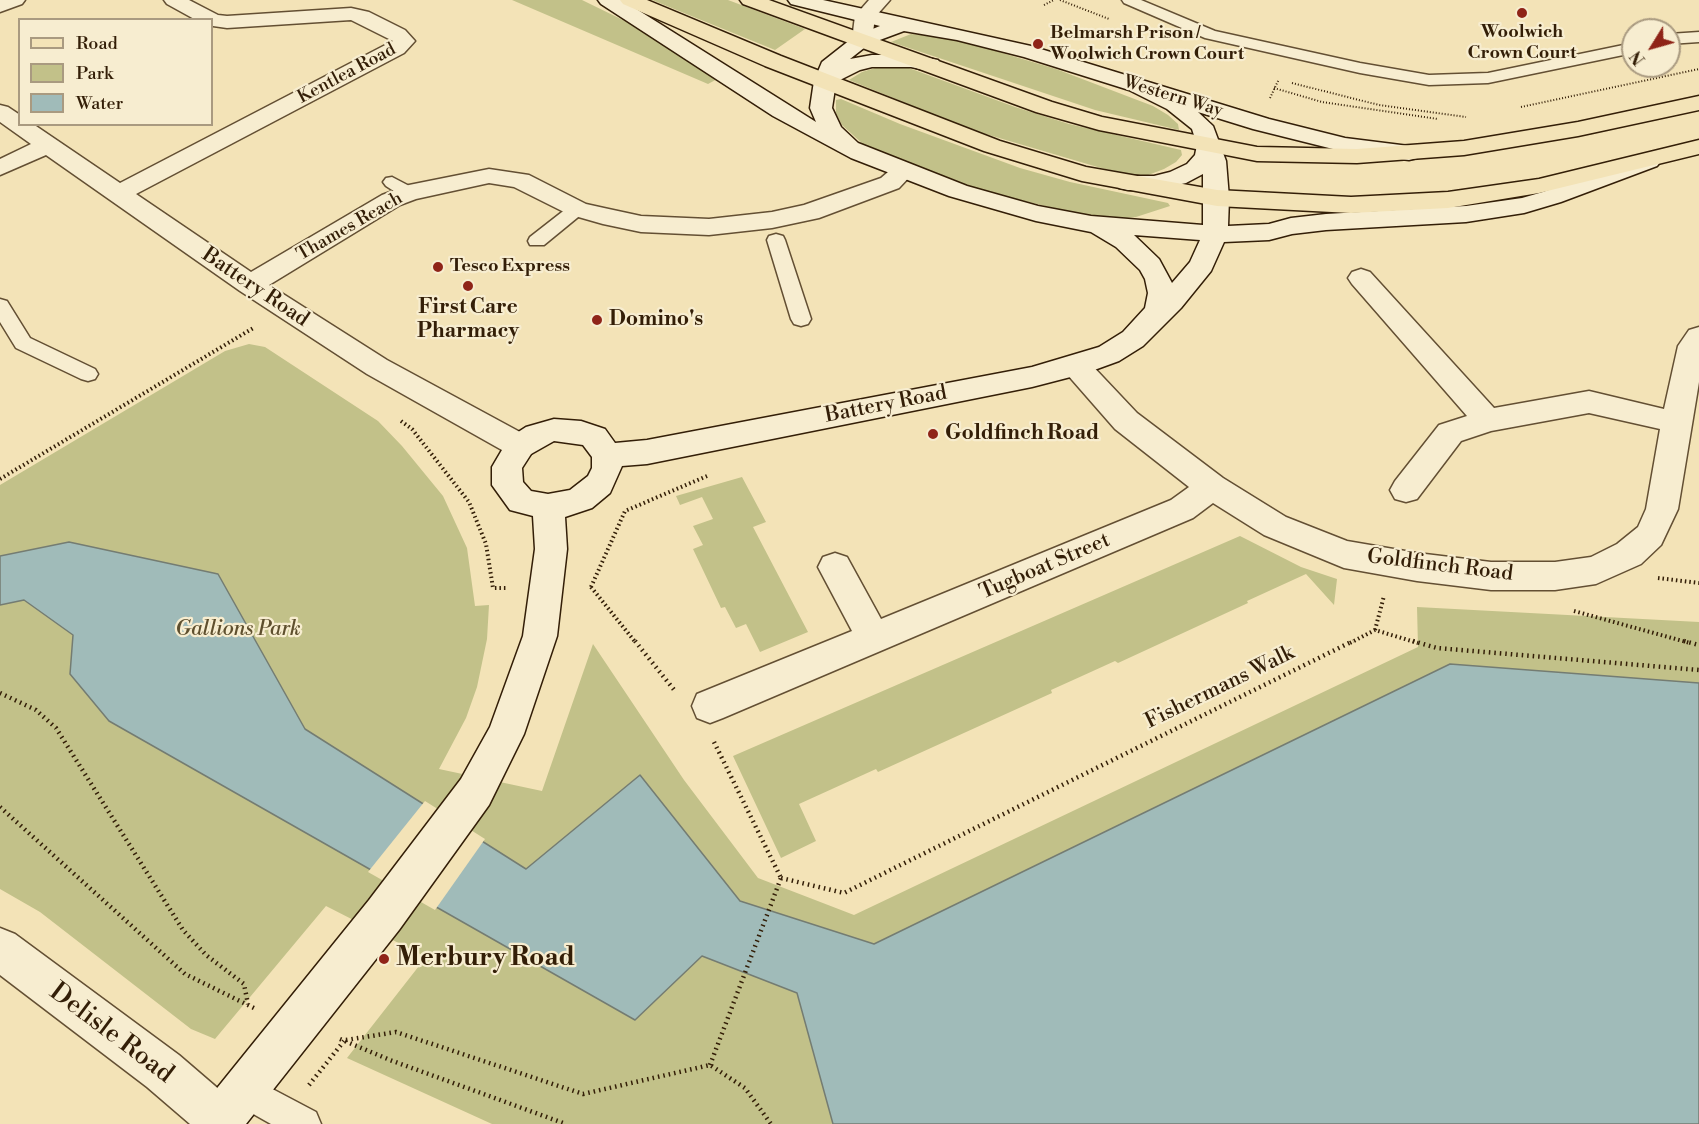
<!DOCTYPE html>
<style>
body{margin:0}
#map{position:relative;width:1699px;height:1124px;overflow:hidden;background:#f3e3b7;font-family:"Libre Bodoni",serif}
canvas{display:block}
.legend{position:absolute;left:18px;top:18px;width:195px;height:108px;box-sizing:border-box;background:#f7edd0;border:2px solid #a99a80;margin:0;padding:8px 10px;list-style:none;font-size:18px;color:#331e07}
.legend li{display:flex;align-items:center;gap:12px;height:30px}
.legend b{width:30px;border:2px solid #a99a80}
.north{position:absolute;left:1621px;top:18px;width:60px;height:60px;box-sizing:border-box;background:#f7edd0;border:2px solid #a99a80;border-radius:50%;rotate:233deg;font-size:16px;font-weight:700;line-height:24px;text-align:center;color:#331e07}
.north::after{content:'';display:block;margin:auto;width:21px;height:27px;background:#8f2418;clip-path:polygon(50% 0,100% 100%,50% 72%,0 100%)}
</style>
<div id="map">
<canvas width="1699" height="1124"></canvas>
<ul class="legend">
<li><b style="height:8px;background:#f3e3b7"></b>Road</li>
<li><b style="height:16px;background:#c2c189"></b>Park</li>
<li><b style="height:16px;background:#a0bbb9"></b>Water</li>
</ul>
<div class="north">N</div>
</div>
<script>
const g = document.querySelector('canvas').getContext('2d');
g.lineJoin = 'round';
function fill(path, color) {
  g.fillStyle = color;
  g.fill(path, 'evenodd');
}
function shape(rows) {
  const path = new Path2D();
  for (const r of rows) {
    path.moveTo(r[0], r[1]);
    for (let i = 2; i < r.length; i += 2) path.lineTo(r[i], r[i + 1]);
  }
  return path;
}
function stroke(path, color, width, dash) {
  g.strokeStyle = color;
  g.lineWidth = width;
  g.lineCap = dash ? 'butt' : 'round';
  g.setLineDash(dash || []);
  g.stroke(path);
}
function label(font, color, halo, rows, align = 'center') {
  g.font = font + ' "Libre Bodoni",serif';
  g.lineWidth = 4.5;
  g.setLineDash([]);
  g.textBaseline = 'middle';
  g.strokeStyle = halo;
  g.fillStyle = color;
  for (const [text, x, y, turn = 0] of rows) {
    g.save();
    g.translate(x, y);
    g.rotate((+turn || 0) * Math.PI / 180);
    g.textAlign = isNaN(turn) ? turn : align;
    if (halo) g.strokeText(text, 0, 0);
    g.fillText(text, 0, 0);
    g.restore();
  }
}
fill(shape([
 [512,0,582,0,627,22,719,78,708,84],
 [652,0,728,0,805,29,775,50],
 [911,34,952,38,1056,69,1153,106,1168,115,1178,124,1179,130,1095,110,891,42],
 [888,64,898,64,1015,107,1069,124,1181,150,1182,155,1176,162,1164,169,1143,177,1101,168,972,130,849,80,862,72],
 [841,99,900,124,1020,168,1070,182,1168,203,1170,206,1136,217,1115,219,1082,215,984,191,928,172,864,145,842,125,836,113,836,100],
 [249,344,265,347,378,421,402,446,443,496,467,548,475,606,489,605,487,639,477,687,466,718,439,769,542,791,593,644,684,780,758,878,854,915,1418,647,1417,607,1699,622,1699,1124,492,1124,347,1058,426,957,326,906,215,1039,191,1029,40,912,0,889,0,485,225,351],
 [742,477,766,522,753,527,808,632,760,652,746,624,736,628,725,607,721,608,693,549,703,545,693,526,713,519,702,497,680,505,676,496],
 [1240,536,1301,567,1337,579,1334,605,1306,574,1247,601,1248,603,1118,663,1115,661,1082,676,1051,690,1052,693,878,772,876,769,799,804,816,841,781,858,733,756]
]), '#c2c189');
const water = shape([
 [69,542,218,574,305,729,526,869,640,775,740,901,874,944,1450,664,1699,683,1699,1124,833,1124,797,993,702,956,635,1020,109,721,70,674,73,635,24,600,0,605,0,556,69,542]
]);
fill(water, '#a0bbb9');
stroke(water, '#747c72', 1.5);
fill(shape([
 [425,801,485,839,435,910,368,872]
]), '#f3e3b7');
const lane = shape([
 [1122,0,1141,0,1215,31,1360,63,1429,75,1488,73,1633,43,1633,53,1488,83,1429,85,1360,73,1205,38,1124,3,1122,0],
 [1699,32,1699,42,1669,44,1669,34,1699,32],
 [392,177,415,189,418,193,415,197,403,197,386,186,383,182,386,178,392,177],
 [577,203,583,205,586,209,583,213,544,245,530,245,528,241,530,237,571,205,577,203],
 [776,234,783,236,785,240,811,319,808,324,801,326,794,324,791,319,767,240,769,236,776,234],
 [0,299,7,301,30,338,95,369,98,374,95,379,88,381,81,379,16,348,0,322,0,299],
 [244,1074,316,1112,321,1124,271,1124,232,1102,228,1090,232,1078,244,1074]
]);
const street = shape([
 [0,0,25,0,22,4,0,12,0,0],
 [164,0,189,0,218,15,227,16,351,8,369,12,405,30,415,41,404,53,136,194,251,272,382,195,409,185,489,169,529,175,586,204,604,208,641,216,709,219,772,212,804,205,881,178,895,166,903,164,911,166,915,171,899,188,819,218,772,228,709,235,641,232,603,224,568,214,514,187,489,183,416,199,400,205,269,285,387,360,531,438,535,446,531,454,520,458,509,454,367,374,240,291,46,155,0,175,0,159,31,144,0,122,0,105,8,107,20,115,20,124,33,124,120,183,393,41,351,20,227,28,213,26,212,20,196,20,167,4,164,0],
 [869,0,890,0,875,17,872,40,869,44,862,46,855,44,852,40,855,16,869,0],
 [1361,269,1370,272,1494,408,1589,391,1664,409,1678,346,1689,330,1699,327,1699,382,1678,509,1661,545,1641,564,1596,584,1555,590,1491,590,1417,581,1344,568,1264,535,1213,503,1193,518,723,718,710,723,697,718,692,706,697,694,852,631,818,567,823,557,835,553,847,557,881,619,1171,500,1189,487,1115,429,1066,373,1062,366,1066,359,1076,356,1086,359,1137,413,1223,478,1286,517,1347,541,1417,553,1491,562,1555,562,1591,557,1617,544,1638,527,1646,509,1660,429,1589,413,1491,431,1461,441,1417,499,1406,502,1395,499,1390,490,1395,481,1439,425,1467,416,1352,284,1348,278,1352,272,1361,269],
 [0,928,15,934,179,1055,236,1104,243,1120,241,1124,190,1124,147,1087,0,975,0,928]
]);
const secondary = shape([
 [598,0,622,0,816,122,810,108,814,81,822,62,855,36,880,26,791,4,788,0,823,0,1031,46,1269,119,1345,138,1409,146,1417,148,1421,153,1417,158,1409,160,1345,152,1253,129,1198,112,1213,126,1226,161,1229,198,1228,226,1269,224,1291,218,1326,214,1466,206,1522,198,1543,192,1649,154,1657,156,1661,161,1657,166,1561,202,1524,213,1466,222,1326,230,1292,234,1269,240,1224,242,1211,271,1181,308,1143,346,1119,361,1086,373,1032,387,647,464,622,466,610,493,592,508,565,517,567,549,557,636,524,734,489,805,399,930,246,1124,194,1124,201,1108,369,900,461,779,490,727,523,636,535,549,533,516,510,510,492,485,492,467,509,438,526,427,554,419,581,421,605,429,615,443,647,440,1032,367,1099,347,1123,332,1145,308,1148,293,1145,279,1140,270,1116,247,1091,232,1036,221,949,196,851,158,773,116,601,4,598,0],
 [904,31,957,40,1024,57,1129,90,1167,109,1192,129,1197,145,1195,155,1187,164,1170,172,1154,176,1128,176,1119,178,1116,183,1119,188,1128,190,1154,190,1186,183,1203,174,1203,225,1091,216,1038,206,967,186,858,143,841,127,832,108,836,82,860,70,872,67,911,67,930,71,938,70,941,65,938,60,911,55,872,55,850,59,869,44,904,31],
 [1134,235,1200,240,1190,262,1172,283,1159,259,1134,235],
 [554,441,583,445,592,457,592,468,588,476,570,490,548,494,531,491,523,482,522,468,531,454,554,441]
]);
const primary = shape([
 [620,0,647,0,781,56,1000,141,1086,167,1217,190,1351,197,1448,192,1539,179,1699,140,1699,154,1539,193,1448,208,1351,213,1217,206,1082,181,984,151,765,66,623,4,620,0],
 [740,0,769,0,1052,102,1102,117,1257,147,1357,149,1464,141,1578,122,1699,96,1699,110,1578,136,1464,155,1357,163,1257,161,1099,130,1036,112,743,4,740,0]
]);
stroke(lane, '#634f33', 3);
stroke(street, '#634f33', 3);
stroke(secondary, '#331e07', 3);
stroke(primary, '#331e07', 3);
stroke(shape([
 [1060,0,1109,19],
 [1044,5,1054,0],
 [1292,83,1379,105,1466,117],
 [1274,88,1322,102,1438,119],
 [1270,98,1279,79],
 [1521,107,1699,69]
]), '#331e07', 2, [1, 2]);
stroke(shape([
 [401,421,412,429,469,502,486,544,493,588,507,588],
 [0,479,255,327],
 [1658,578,1699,583],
 [591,587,625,511,707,476],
 [591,587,636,643],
 [1574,611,1690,643],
 [1375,630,1384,596],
 [1350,643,1375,630,1418,643]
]), '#331e07', 4, [1.5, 3]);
stroke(shape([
 [635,641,675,691],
 [1413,641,1437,648,1699,670],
 [1684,641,1699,645],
 [0,693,36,710,56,728,183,930,206,955,244,984,248,1004],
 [714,742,781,878],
 [0,807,185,974,254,1008],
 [781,878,844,893,1353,641],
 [340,1039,390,1060,566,1124],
 [346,1040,396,1032,583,1094,710,1065,745,1088,771,1124],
 [710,1065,781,878],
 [309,1085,344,1041]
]), '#331e07', 4.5, [1.5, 4]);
fill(lane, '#f7edd0');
fill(street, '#f7edd0');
fill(secondary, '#f7edd0');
fill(primary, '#f3e3b7');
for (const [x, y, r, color] of [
 [1522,13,6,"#8f2418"],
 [1038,44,6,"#8f2418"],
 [438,267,6,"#8f2418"],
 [468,286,6,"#8f2418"],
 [597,320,6,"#8f2418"],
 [933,434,6,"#8f2418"],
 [384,959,6,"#8f2418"]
]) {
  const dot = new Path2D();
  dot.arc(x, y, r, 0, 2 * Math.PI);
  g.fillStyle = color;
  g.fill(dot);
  stroke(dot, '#f7edd0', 2);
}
label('bold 18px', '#331e07', '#f7edd0', [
 ["Woolwich",1522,33,"center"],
 ["Crown Court",1522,54,"center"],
 ["Belmarsh Prison /",1050,34],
 ["Woolwich Crown Court",1050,55],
 ["Tesco Express",450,267]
], 'left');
label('18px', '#331e07', '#f7edd0', [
 ["Kentlea Road",347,74,-28],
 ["Western Way",1173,97,17],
 ["Thames Reach",350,227,-30]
]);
label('21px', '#331e07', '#f7edd0', [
 ["Battery Road",255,288,34],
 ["Battery Road",886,405,-11],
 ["Goldfinch Road",1440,566,7],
 ["Tugboat Street",1045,567,-23],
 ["Fishermans Walk",1220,688,-26]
]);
label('bold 21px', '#331e07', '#f7edd0', [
 ["First Care",468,308,"center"],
 ["Pharmacy",468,332,"center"],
 ["Domino's",609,320],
 ["Goldfinch Road",945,434]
], 'left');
label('italic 21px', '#5e4f2e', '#f7edd0', [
 ["Gallions Park",238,630]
]);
label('bold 26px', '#331e07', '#f7edd0', [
 ["Merbury Road",396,959]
], 'left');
label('26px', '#331e07', '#f7edd0', [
 ["Delisle Road",111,1034,37]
]);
</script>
